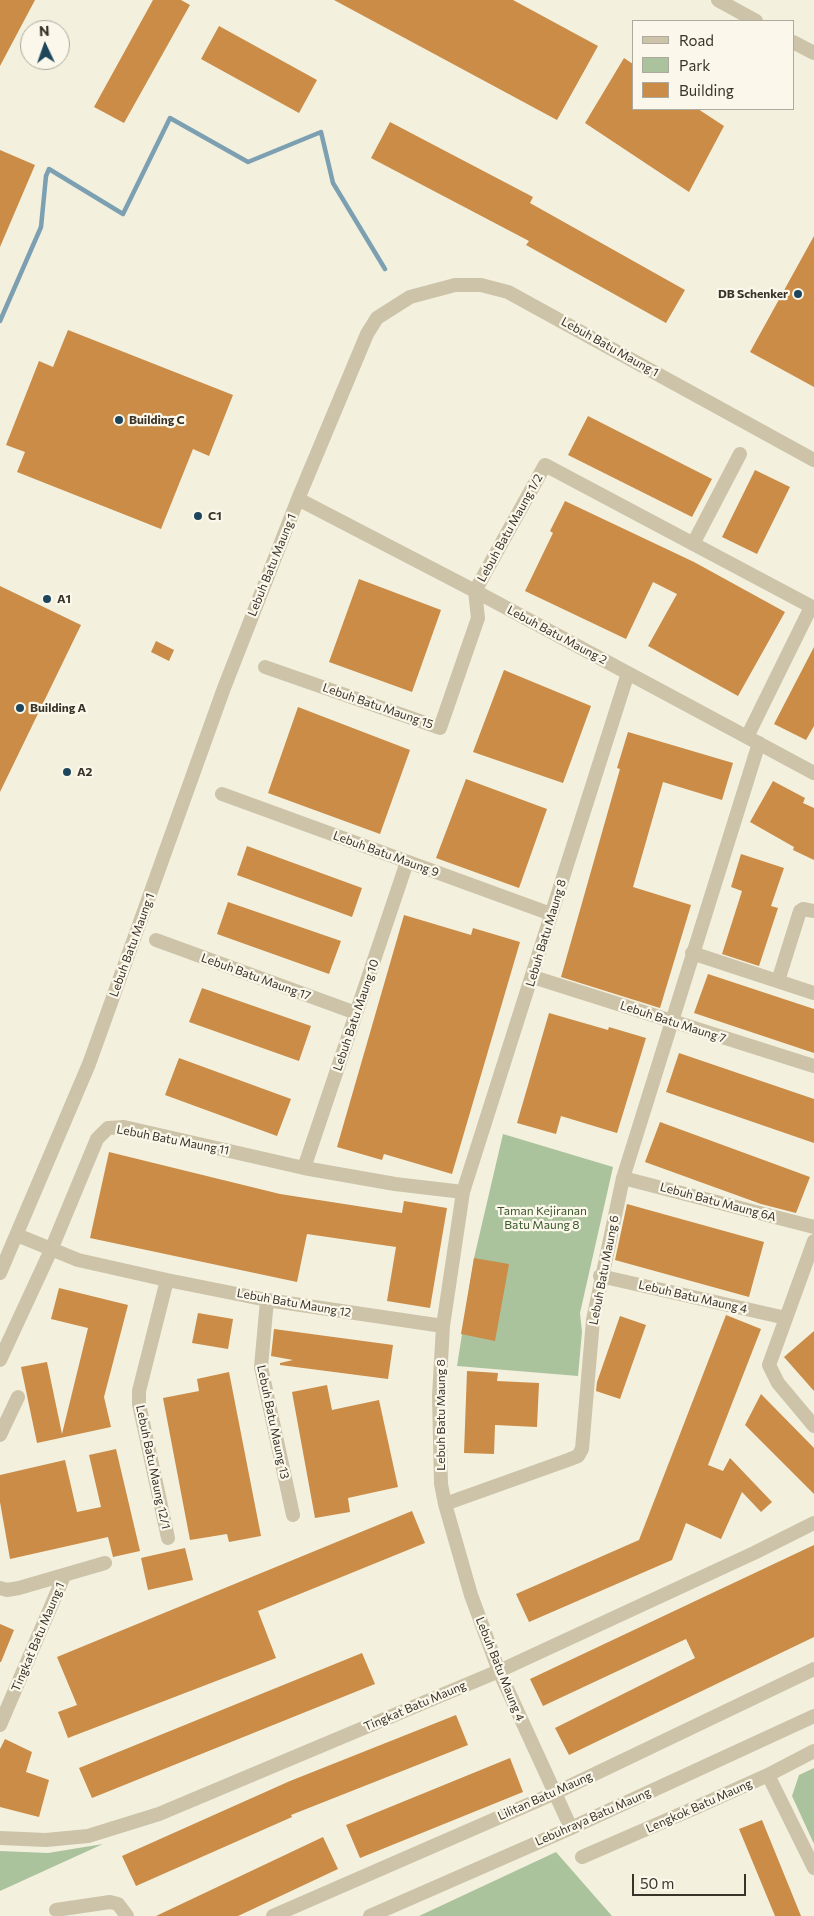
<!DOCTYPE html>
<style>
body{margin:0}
#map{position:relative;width:814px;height:1916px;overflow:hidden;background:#f3f0de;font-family:Commissioner,sans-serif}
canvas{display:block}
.legend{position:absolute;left:632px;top:20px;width:162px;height:90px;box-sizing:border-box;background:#fbf8eb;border:1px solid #ada99d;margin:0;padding:6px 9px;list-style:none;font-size:15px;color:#393329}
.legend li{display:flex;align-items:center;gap:10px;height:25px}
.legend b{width:25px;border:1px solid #ada99d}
.north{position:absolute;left:20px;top:20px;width:50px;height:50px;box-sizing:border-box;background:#fbf8eb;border:1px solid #ada99d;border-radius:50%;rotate:357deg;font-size:14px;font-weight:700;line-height:20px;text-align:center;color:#393329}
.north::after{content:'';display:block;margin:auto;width:18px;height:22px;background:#1d465d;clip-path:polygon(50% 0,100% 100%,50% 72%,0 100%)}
.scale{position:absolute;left:632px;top:1874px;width:114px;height:22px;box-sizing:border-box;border:2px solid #393329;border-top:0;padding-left:6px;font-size:15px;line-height:18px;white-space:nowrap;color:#393329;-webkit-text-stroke:4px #fbf8eb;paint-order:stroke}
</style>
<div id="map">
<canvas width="814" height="1916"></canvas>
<ul class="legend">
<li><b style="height:6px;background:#ccc3a9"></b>Road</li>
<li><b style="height:14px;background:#abc39d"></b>Park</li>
<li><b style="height:14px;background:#ca8c46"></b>Building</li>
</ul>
<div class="north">N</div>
<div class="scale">50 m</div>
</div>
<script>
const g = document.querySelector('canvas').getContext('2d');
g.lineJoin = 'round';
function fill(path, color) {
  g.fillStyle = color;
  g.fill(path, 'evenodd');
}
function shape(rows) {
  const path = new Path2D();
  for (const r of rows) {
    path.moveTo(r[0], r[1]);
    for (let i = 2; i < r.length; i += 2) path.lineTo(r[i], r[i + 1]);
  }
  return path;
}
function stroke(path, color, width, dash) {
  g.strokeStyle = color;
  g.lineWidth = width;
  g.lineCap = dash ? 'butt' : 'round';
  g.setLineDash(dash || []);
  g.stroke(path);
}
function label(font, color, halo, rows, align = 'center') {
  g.font = font + ' Commissioner,sans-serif';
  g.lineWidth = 4.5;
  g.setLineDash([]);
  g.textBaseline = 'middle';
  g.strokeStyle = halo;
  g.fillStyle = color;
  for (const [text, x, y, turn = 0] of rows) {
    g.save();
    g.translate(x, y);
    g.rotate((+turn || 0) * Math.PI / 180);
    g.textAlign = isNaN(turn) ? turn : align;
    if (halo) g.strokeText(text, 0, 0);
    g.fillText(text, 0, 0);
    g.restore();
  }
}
fill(shape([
 [503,1134,613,1167,580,1313,582,1332,578,1376,457,1366,474,1258],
 [814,1768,814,1844,792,1796,799,1775],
 [103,1844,0,1891,0,1851,48,1853],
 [556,1852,612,1916,419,1916]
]), '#abc39d');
stroke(shape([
 [0,321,41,227,46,176,49,169,123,214,170,118,248,162,321,132,333,183,385,269]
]), '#7ca0b2', 4.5);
fill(shape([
 [0,0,35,0,0,66],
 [153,0,181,0,190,5,124,123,94,107],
 [334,0,513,0,598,46,557,120],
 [219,26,317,80,299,113,201,59],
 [624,58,633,64,633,109,698,109,724,126,689,192,585,123],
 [390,122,533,197,530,203,685,290,666,323,526,245,529,241,371,158],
 [0,150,35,165,0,247],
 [814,236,814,387,750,352],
 [68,330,233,395,209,456,193,449,161,529,17,472,25,452,6,445,39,361,53,367],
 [588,416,712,479,692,517,568,455],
 [755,470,790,487,757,554,722,537],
 [565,501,694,562,785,612,738,696,648,646,677,594,653,582,626,639,525,591,553,533,550,531],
 [359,579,441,610,412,692,329,662],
 [0,586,81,625,0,792],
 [156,641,174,650,169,661,151,652],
 [814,647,814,726,806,740,774,724],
 [504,670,591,706,563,783,473,752],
 [298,707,410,750,380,834,268,793],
 [628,732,733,763,722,800,663,782,633,887,691,905,660,1008,561,977,620,769,617,768],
 [466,779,547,809,519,888,436,858],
 [773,781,805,798,803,803,814,808,814,860,793,850,794,847,750,822],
 [247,846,362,888,352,917,237,875],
 [741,854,784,868,771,906,778,908,759,966,722,954,742,891,731,887],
 [228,902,341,941,329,974,217,934],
 [404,915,471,935,473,928,520,942,452,1174,384,1154,382,1160,337,1147],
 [708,974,814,1009,814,1053,694,1013],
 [202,988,311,1026,299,1061,189,1022],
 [549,1013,608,1030,609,1027,646,1038,617,1133,561,1116,556,1134,517,1123],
 [679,1053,814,1099,814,1143,666,1092],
 [179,1058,291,1099,277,1136,165,1095],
 [660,1122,810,1177,796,1213,761,1204,645,1162],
 [109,1152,280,1194,402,1213,404,1201,447,1208,430,1308,387,1301,396,1247,307,1234,297,1282,90,1238],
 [627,1204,764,1242,749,1297,615,1260],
 [474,1258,509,1264,495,1341,461,1334],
 [59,1288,128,1305,104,1397,111,1427,37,1443,21,1367,47,1362,62,1434,88,1328,51,1319],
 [198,1313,233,1319,228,1349,192,1343],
 [726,1315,761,1329,708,1465,723,1471,730,1458,772,1502,761,1512,742,1492,721,1539,686,1523,672,1560,529,1622,516,1594,639,1540],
 [620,1316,646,1325,620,1399,596,1391,597,1382],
 [274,1329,393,1345,388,1379,280,1365,280,1363,293,1360,271,1356],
 [814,1331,814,1391,784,1357],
 [467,1371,498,1373,497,1381,539,1383,537,1427,495,1425,494,1454,464,1453],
 [229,1372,261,1536,229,1542,227,1534,190,1540,163,1398,199,1391,197,1379],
 [327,1385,332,1410,379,1400,398,1487,348,1498,350,1512,315,1518,292,1392],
 [761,1394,814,1448,814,1494,745,1425],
 [116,1449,140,1551,113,1557,108,1537,10,1559,0,1502,0,1475,65,1460,77,1512,101,1507,89,1455],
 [412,1511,425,1543,258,1611,276,1658,68,1738,58,1712,77,1705,57,1657],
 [814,1545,814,1637,569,1755,555,1728,695,1658,686,1639,543,1706,530,1679],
 [185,1548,193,1580,148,1590,141,1558],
 [0,1624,14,1630,1,1662,0,1662],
 [362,1653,375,1684,92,1798,79,1768],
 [456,1715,468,1745,291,1815,292,1817,136,1886,122,1856,290,1781],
 [5,1739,32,1752,26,1772,49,1780,39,1817,0,1807,0,1749],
 [510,1758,523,1792,360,1858,346,1825],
 [762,1820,801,1916,775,1916,739,1829],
 [323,1837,338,1869,238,1916,156,1916]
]), '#ca8c46');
stroke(shape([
 [298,499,475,591,814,773],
 [693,544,740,454],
 [475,591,545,465,814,608],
 [265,667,440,728,478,618,475,591],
 [747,737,811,607],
 [222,794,551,914],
 [156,940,356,1013],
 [692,953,814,993],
 [533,977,814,1066],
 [778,981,800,911,803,909,814,911],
 [304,1168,407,862],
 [623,1178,814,1227],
 [17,1235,78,1260,167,1280,267,1300,443,1326,463,1192,628,673],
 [814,1241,769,1365,778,1383,814,1426],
 [0,1273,89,1064,224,688,298,499,367,334,377,318,410,297,455,285,481,285,508,292,814,460],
 [600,1276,786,1318],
 [167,1280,139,1391,139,1404,168,1538],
 [267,1300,261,1367,293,1515],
 [443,1326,439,1396,441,1484,445,1504,471,1595,499,1671,571,1828],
 [0,1360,51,1250,97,1139,108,1128,124,1127,304,1168,395,1184,463,1192],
 [0,1435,18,1397],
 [445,1504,568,1460,578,1456,582,1449,593,1320,623,1178,759,743],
 [0,1588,7,1590,19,1588,105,1563],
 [0,1725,64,1576],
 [768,1775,814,1868],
 [0,1838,46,1840,88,1836,159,1814,499,1671,754,1553,814,1523],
 [582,1857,697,1807,768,1775,814,1751],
 [56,1910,110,1902,118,1904,127,1916],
 [273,1916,555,1793,814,1669],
 [370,1916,571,1828,814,1716]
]), '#ccc3a9', 14);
stroke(shape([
 [718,0,756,21],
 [793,42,814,53]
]), '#ccc3a9', 14);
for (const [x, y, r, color] of [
 [798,294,5,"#1d465d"],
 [119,420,5,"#1d465d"],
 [198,516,5,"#1d465d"],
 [47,599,5,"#1d465d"],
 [20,708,5,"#1d465d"],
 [67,772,5,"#1d465d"]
]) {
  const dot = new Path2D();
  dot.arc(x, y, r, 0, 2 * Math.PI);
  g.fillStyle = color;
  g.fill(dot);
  stroke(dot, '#fbf8eb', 2);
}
label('bold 12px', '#393329', '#fbf8eb', [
 ["DB Schenker",788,294,"right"],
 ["Building C",129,420],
 ["C1",208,516],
 ["A1",57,599],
 ["Building A",30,708],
 ["A2",77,772]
], 'left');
label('12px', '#393329', '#fbf8eb', [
 ["Lebuh Batu Maung 1",610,347,29],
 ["Lebuh Batu Maung 1/2",510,528,-61],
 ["Lebuh Batu Maung 1",272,565,-68],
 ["Lebuh Batu Maung 2",557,635,28],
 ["Lebuh Batu Maung 15",378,706,19],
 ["Lebuh Batu Maung 9",386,854,20],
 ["Lebuh Batu Maung 8",546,933,-73],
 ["Lebuh Batu Maung 1",132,945,-70],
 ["Lebuh Batu Maung 17",256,977,20],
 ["Lebuh Batu Maung 10",356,1015,-71],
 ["Lebuh Batu Maung 7",673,1022,18],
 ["Lebuh Batu Maung 11",173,1140,11],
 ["Lebuh Batu Maung 6A",718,1202,15],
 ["Lebuh Batu Maung 6",604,1270,-79],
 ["Lebuh Batu Maung 4",693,1297,13],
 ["Lebuh Batu Maung 12",294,1303,10],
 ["Lebuh Batu Maung 8",441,1415,-90],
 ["Lebuh Batu Maung 13",273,1422,78],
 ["Lebuh Batu Maung 12/1",153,1467,78],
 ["Tingkat Batu Maung 1",38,1637,-67],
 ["Lebuh Batu Maung 4",500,1669,68],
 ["Tingkat Batu Maung",415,1706,-23],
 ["Lilitan Batu Maung",545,1796,-24],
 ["Lengkok Batu Maung",699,1806,-24],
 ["Lebuhraya Batu Maung",593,1817,-24]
]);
label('12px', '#3b582c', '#fbf8eb', [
 ["Taman Kejiranan",542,1211],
 ["Batu Maung 8",542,1225]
]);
</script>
